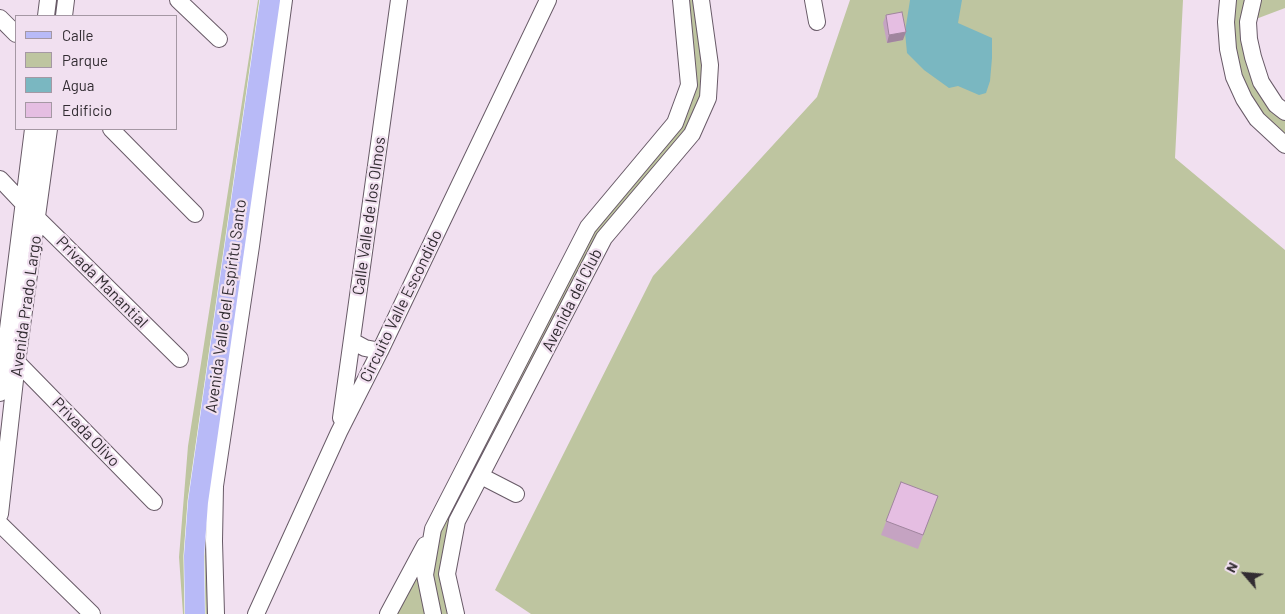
<!DOCTYPE html>
<meta charset="utf-8">
<style>
body{margin:0}
#map{position:relative;width:1285px;height:614px;overflow:hidden;background:#f1e0f0;font-family:Barlow,sans-serif}
canvas{display:block}
.legend{position:absolute;left:15px;top:15px;width:162px;height:115px;box-sizing:border-box;background:#f1e0f0;border:1px solid #a598a4;margin:0;padding:6px 9px;list-style:none;font-size:15px;color:#322c32}
.legend li{display:flex;align-items:center;gap:10px;height:25px}
.legend b{width:25px;border:1px solid #a598a4}
.north{position:absolute;left:1220px;top:549px;width:50px;height:50px;-webkit-text-stroke:4px #f1e0f0;paint-order:stroke;rotate:297deg;font-size:14px;font-weight:700;line-height:20px;text-align:center;color:#322c32}
.north::after{content:'';display:block;margin:auto;width:18px;height:22px;background:#322c32;clip-path:polygon(50% 0,100% 100%,50% 72%,0 100%)}
</style>
<div id="map">
<canvas width="1285" height="614"></canvas>
<ul class="legend">
<li><b style="height:6px;background:#b8baf7"></b>Calle</li>
<li><b style="height:14px;background:#bec5a0"></b>Parque</li>
<li><b style="height:14px;background:#7ab7c1"></b>Agua</li>
<li><b style="height:14px;background:#e5bee2"></b>Edificio</li>
</ul>
<div class="north">N</div>
</div>
<script>
const g = document.querySelector('canvas').getContext('2d');
g.lineJoin = 'round';
function fill(path, color) {
  g.fillStyle = color;
  g.fill(path, 'evenodd');
}
function shape(rows) {
  const path = new Path2D();
  for (const r of rows) {
    path.moveTo(r[0], r[1]);
    for (let i = 2; i < r.length; i += 2) path.lineTo(r[i], r[i + 1]);
  }
  return path;
}
function stroke(path, color, width, dash) {
  g.strokeStyle = color;
  g.lineWidth = width;
  g.lineCap = dash ? 'butt' : 'round';
  g.setLineDash(dash || []);
  g.stroke(path);
}
function label(font, color, halo, rows, align = 'center') {
  g.font = font + ' Barlow,sans-serif';
  g.lineWidth = 4.5;
  g.setLineDash([]);
  g.textBaseline = 'middle';
  g.strokeStyle = halo;
  g.fillStyle = color;
  for (const [text, x, y, turn = 0] of rows) {
    g.save();
    g.translate(x, y);
    g.rotate((+turn || 0) * Math.PI / 180);
    g.textAlign = isNaN(turn) ? turn : align;
    if (halo) g.strokeText(text, 0, 0);
    g.fillText(text, 0, 0);
    g.restore();
  }
}
fill(shape([
 [258,0,284,0,215,486,216,614,183,614,179,557,188,446],
 [681,0,701,0,710,65,692,134,604,238,454,541,456,614,388,614,588,227,675,123,689,85],
 [850,0,1183,0,1175,158,1285,250,1285,614,531,614,495,590,653,276,817,97],
 [1228,0,1285,0,1285,8,1248,22,1249,39,1285,112,1285,145,1234,77]
]), '#bec5a0');
fill(shape([
 [910,0,962,0,958,23,992,38,992,58,990,81,986,93,979,95,958,86,949,88,924,70,907,53,905,32]
]), '#7ab7c1');
const minor = shape([
 [178,0,219,39],
 [813,0,817,22],
 [1228,0,1226,22,1228,49,1234,77,1244,99,1257,119,1285,145],
 [1253,0,1248,22,1249,39,1253,57,1261,82,1276,105,1285,112],
 [46,16,48,0],
 [64,16,66,0],
 [0,18,16,34],
 [111,129,195,214],
 [0,179,38,219,180,359],
 [352,341,365,348,380,351],
 [17,362,154,502],
 [0,393,33,129],
 [341,418,399,0],
 [481,476,516,494],
 [0,514,17,362,49,129],
 [0,524,92,614],
 [216,614,214,541,215,486,251,246,284,0],
 [256,614,339,432,380,351,548,0],
 [388,614,425,545],
 [433,614,425,575,433,529,588,227,675,123,689,85,681,0],
 [456,614,447,574,457,521,604,238,692,134,708,98,710,65,701,0]
]);
const major = shape([
 [195,614,194,556,198,502,270,0]
]);
stroke(minor, '#685a67', 18);
stroke(major, '#fff', 21);
stroke(minor, '#fff', 16);
stroke(major, '#b8baf7', 20);
fill(shape([
 [886,15,903,40,887,43,883,23],
 [901,482,938,496,918,549,881,535]
]), '#c5a3c2');
fill(shape([
 [906,32,903,40,887,43,889,35]
]), '#a0859e');
const building = shape([
 [902,12,906,32,889,35,886,15,902,12],
 [901,482,938,496,923,535,886,521,901,482]
]);
fill(building, '#e5bee2');
stroke(building, '#a0859e', 1);
label('16px', '#322c32', '#f1e0f0', [
 ["Calle Valle de los Olmos",369,216,-82],
 ["Privada Manantial",102,282,45],
 ["Avenida del Club",572,300,-63],
 ["Avenida Prado Largo",26,306,-82],
 ["Avenida Valle del Espíritu Santo",226,306,-82],
 ["Circuito Valle Escondido",401,306,-64],
 ["Privada Olivo",86,432,46]
]);
</script>
